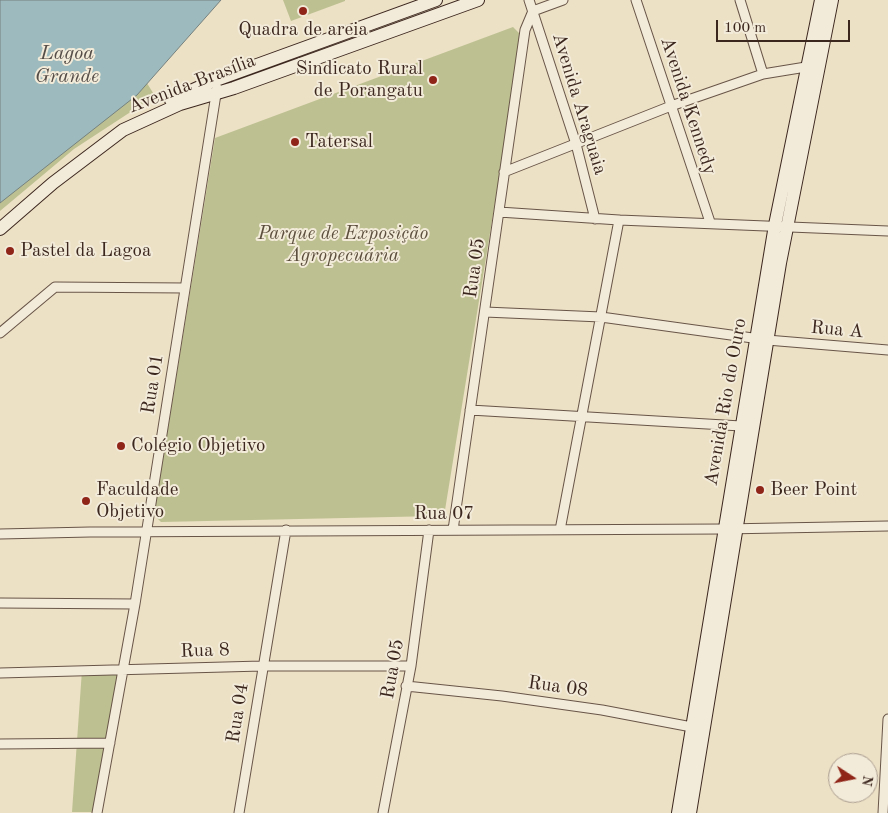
<!DOCTYPE html>
<meta charset="utf-8">
<style>
body{margin:0}
#map{position:relative;width:888px;height:813px;overflow:hidden;background:#ece0c5;font-family:"Old Standard TT",serif}
canvas{display:block}
.north{position:absolute;left:828px;top:753px;width:50px;height:50px;box-sizing:border-box;background:#f3ebd9;border:1px solid #aa9d8f;border-radius:50%;rotate:101deg;font-size:14px;font-weight:700;line-height:20px;text-align:center;color:#3c271f}
.north::after{content:'';display:block;margin:auto;width:18px;height:22px;background:#8f2418;clip-path:polygon(50% 0,100% 100%,50% 72%,0 100%)}
.scale{position:absolute;left:716px;top:20px;width:134px;height:22px;box-sizing:border-box;border:2px solid #3c271f;border-top:0;padding-left:6px;font-size:15px;line-height:18px;white-space:nowrap;color:#3c271f;-webkit-text-stroke:4px #f3ebd9;paint-order:stroke}
</style>
<div id="map">
<canvas width="888" height="813"></canvas>
<div class="north">N</div>
<div class="scale">100 m</div>
</div>
<script>
const g = document.querySelector('canvas').getContext('2d');
g.lineJoin = 'round';
function fill(path, color) {
  g.fillStyle = color;
  g.fill(path, 'evenodd');
}
function shape(rows) {
  const path = new Path2D();
  for (const r of rows) {
    path.moveTo(r[0], r[1]);
    for (let i = 2; i < r.length; i += 2) path.lineTo(r[i], r[i + 1]);
  }
  return path;
}
function stroke(path, color, width, dash) {
  g.strokeStyle = color;
  g.lineWidth = width;
  g.lineCap = dash ? 'butt' : 'round';
  g.setLineDash(dash || []);
  g.stroke(path);
}
function label(font, color, halo, rows, align = 'center') {
  g.font = font + ' "Old Standard TT",serif';
  g.lineWidth = 4;
  g.setLineDash([]);
  g.textBaseline = 'middle';
  g.strokeStyle = halo;
  g.fillStyle = color;
  for (const [text, x, y, turn = 0] of rows) {
    g.save();
    g.translate(x, y);
    g.rotate((+turn || 0) * Math.PI / 180);
    g.textAlign = isNaN(turn) ? turn : align;
    if (halo) g.strokeText(text, 0, 0);
    g.fillText(text, 0, 0);
    g.restore();
  }
}
fill(shape([
 [283,0,345,0,345,1,291,21],
 [513,27,522,36,445,510,437,516,161,522,154,515,215,138],
 [145,80,155,96,74,149,0,211,0,197],
 [82,670,121,670,94,812,72,812]
]), '#bdc191');
const water = shape([
 [0,0,221,0,137,95,0,203,0,0]
]);
fill(water, '#9dbbbe');
stroke(water, '#76807e', 1);
const minor = shape([
 [529,0,576,144,595,219],
 [636,0,710,222],
 [740,0,763,74],
 [504,172,671,106,763,74,812,66],
 [499,212,619,220,888,231],
 [485,312,601,317,767,340,888,350],
 [0,333,55,287,185,288],
 [470,410,741,426],
 [453,530,525,30,533,11,563,0],
 [560,530,619,220],
 [0,534,90,532,724,529,888,526],
 [0,603,135,604],
 [0,673,262,666,411,666],
 [406,686,502,696,602,710,697,728],
 [0,744,110,743],
 [97,813,135,604,217,88],
 [239,813,286,530],
 [383,813,411,666,429,530],
 [883,813,888,719]
]);
const secondary = shape([
 [171,100,213,81,436,0],
 [0,229,53,183,123,130,180,104,234,88,478,0],
 [678,813,775,225,821,0],
 [690,813,780,263,832,0]
]);
stroke(minor, '#685548', 11);
stroke(secondary, '#3c271f', 14);
stroke(minor, '#f3ebd9', 9);
stroke(secondary, '#f3ebd9', 12);
for (const [x, y, r, color] of [
 [303,11,5,"#8f2418"],
 [433,80,5,"#8f2418"],
 [295,142,5,"#8f2418"],
 [10,251,5,"#8f2418"],
 [121,446,5,"#8f2418"],
 [760,490,5,"#8f2418"],
 [86,501,5,"#8f2418"]
]) {
  const dot = new Path2D();
  dot.arc(x, y, r, 0, 2 * Math.PI);
  g.fillStyle = color;
  g.fill(dot);
  stroke(dot, '#f3ebd9', 2);
}
label('19px', '#3c271f', '#f3ebd9', [
 ["Quadra de areia",303,30,"center"],
 ["Sindicato Rural",423,69,"right"],
 ["de Porangatu",423,91,"right"],
 ["Tatersal",305,142],
 ["Pastel da Lagoa",20,251],
 ["Colégio Objetivo",131,446],
 ["Faculdade",96,490],
 ["Objetivo",96,512],
 ["Beer Point",770,490]
], 'left');
label('19px', '#3c271f', '#f3ebd9', [
 ["Avenida Brasília",192,84,-21],
 ["Avenida Araguaia",579,104,73],
 ["Avenida Kennedy",688,106,72],
 ["Rua 05",475,268,-82],
 ["Rua A",837,330,5],
 ["Rua 01",153,384,-81],
 ["Avenida Rio do Ouro",726,402,-80],
 ["Rua 07",444,514],
 ["Rua 8",205,651,-2],
 ["Rua 05",393,669,-80],
 ["Rua 08",558,687,8],
 ["Rua 04",238,713,-81]
]);
label('italic 19px', '#5c4e3c', '#f3ebd9', [
 ["Parque de Exposição",343,234],
 ["Agropecuária",343,256]
]);
label('italic 20px', '#544c47', '#f3ebd9', [
 ["Lagoa",67,54],
 ["Grande",67,77]
]);
</script>
